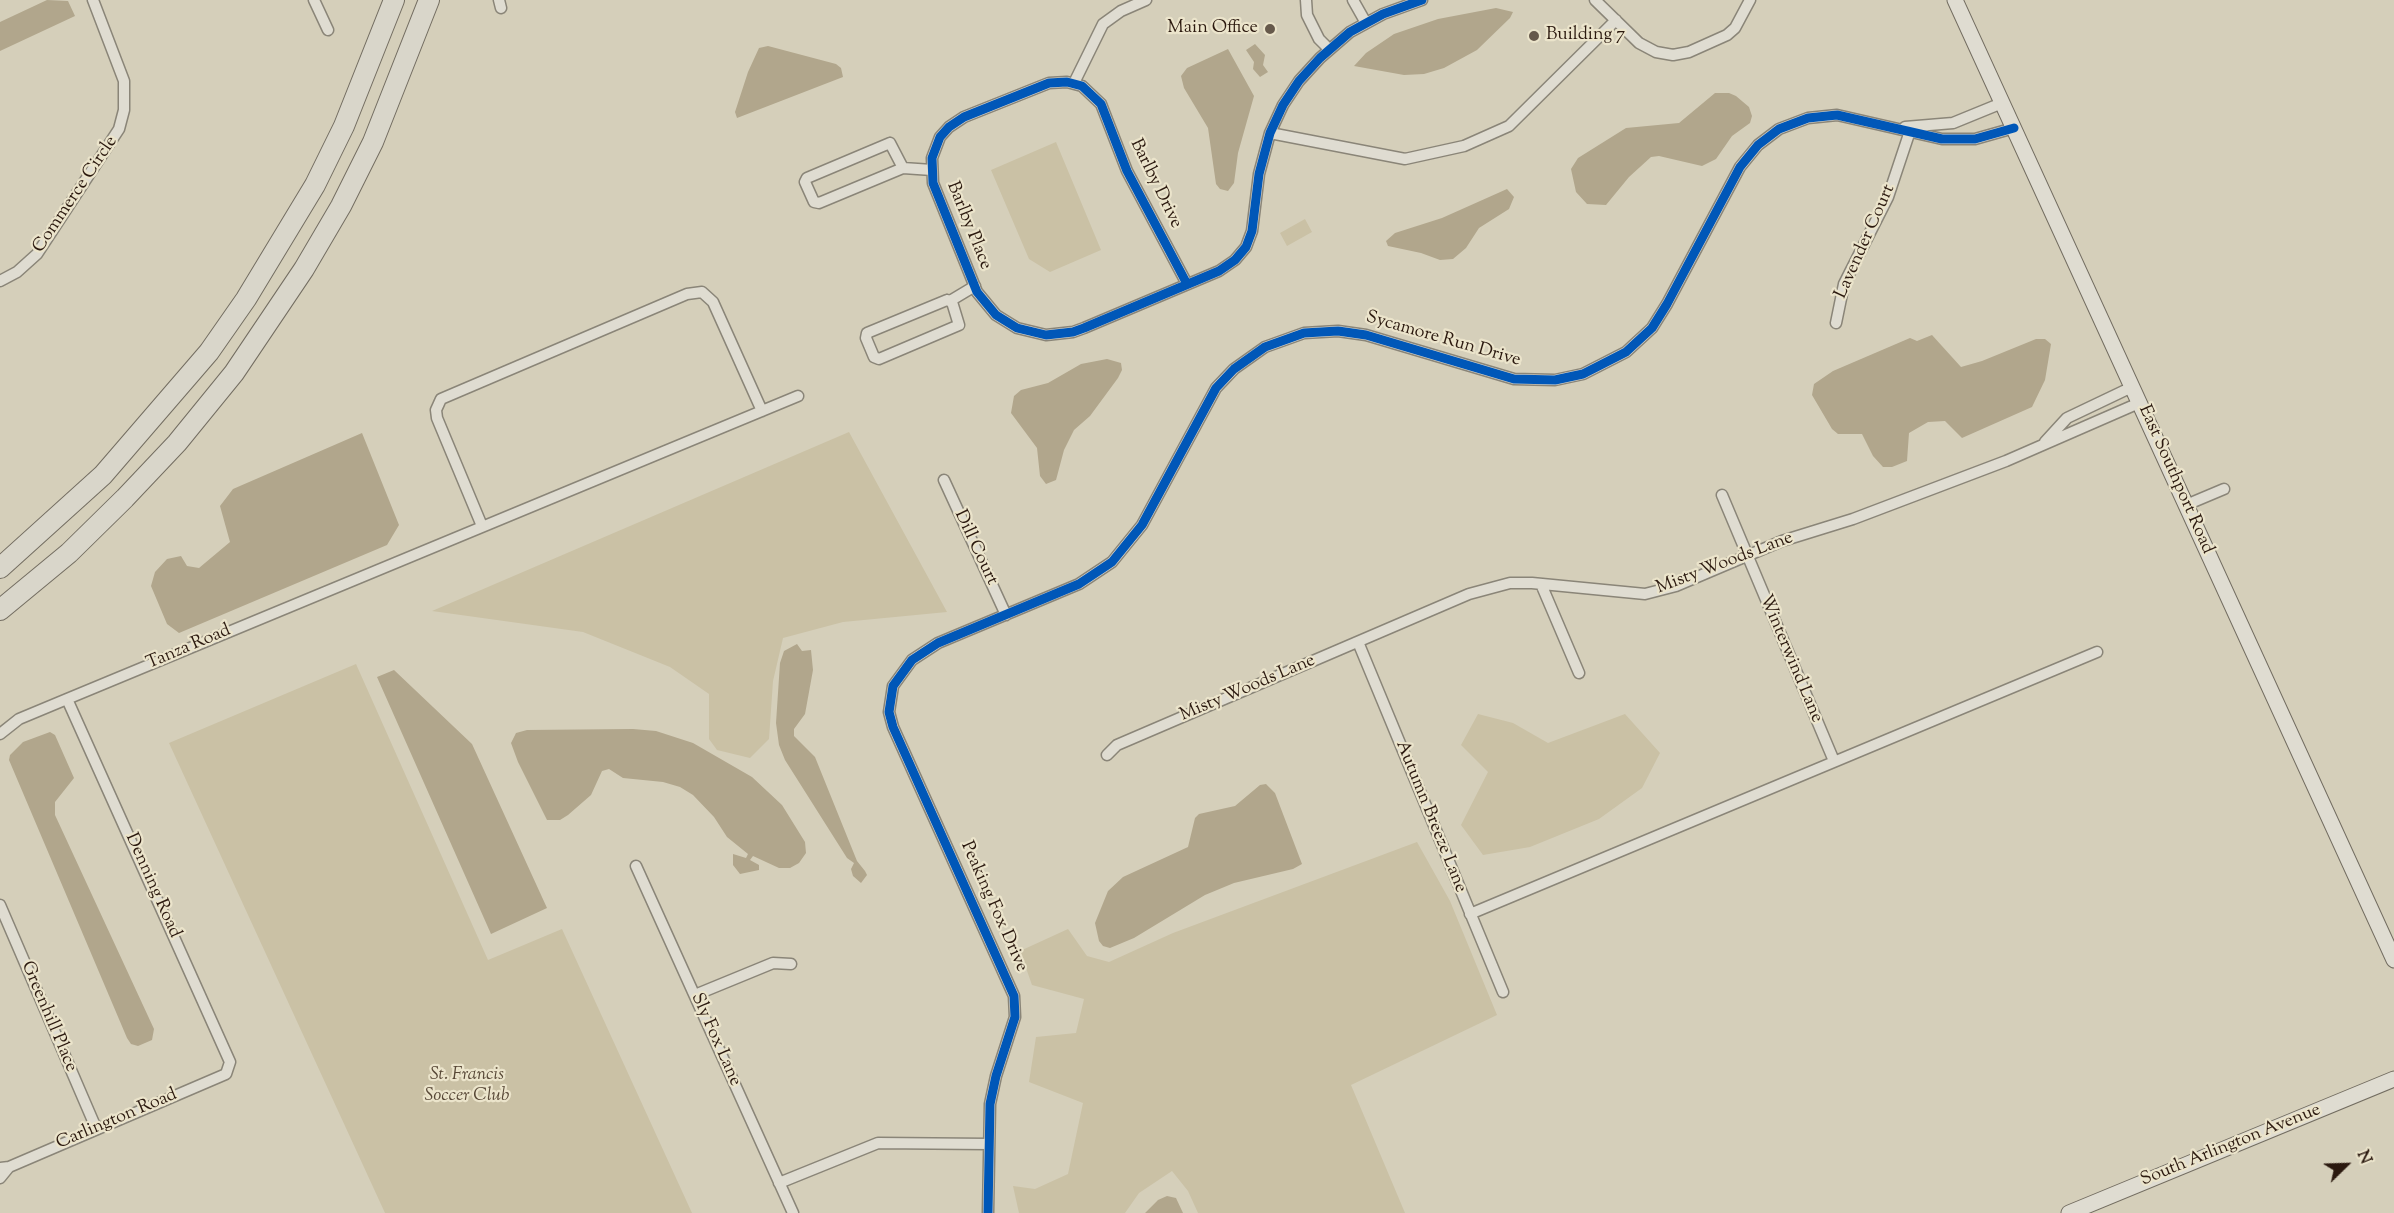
<!DOCTYPE html>
<style>
body{margin:0}
#map{position:relative;width:2394px;height:1213px;overflow:hidden;background:#d5cfba;font-family:"Sorts Mill Goudy",serif}
canvas{display:block}
.north{position:absolute;left:2316px;top:1135px;width:60px;height:60px;-webkit-text-stroke:4px #ebe4cb;paint-order:stroke;rotate:67deg;font-size:16px;font-weight:700;line-height:24px;text-align:center;color:#2b190f}
.north::after{content:'';display:block;margin:auto;width:21px;height:27px;background:#2b190f;clip-path:polygon(50% 0,100% 100%,50% 72%,0 100%)}
</style>
<div id="map">
<canvas width="2394" height="1213"></canvas>
<div class="north">N</div>
</div>
<script>
const g = document.querySelector('canvas').getContext('2d');
g.lineJoin = 'round';
function fill(path, color) {
  g.fillStyle = color;
  g.fill(path, 'evenodd');
}
function shape(rows) {
  const path = new Path2D();
  for (const r of rows) {
    path.moveTo(r[0], r[1]);
    for (let i = 2; i < r.length; i += 2) path.lineTo(r[i], r[i + 1]);
  }
  return path;
}
function stroke(path, color, width, dash) {
  g.strokeStyle = color;
  g.lineWidth = width;
  g.lineCap = dash ? 'butt' : 'round';
  g.setLineDash(dash || []);
  g.stroke(path);
}
function label(font, color, halo, rows, align = 'center') {
  g.font = font + ' "Sorts Mill Goudy",serif';
  g.lineWidth = 4.5;
  g.setLineDash([]);
  g.textBaseline = 'middle';
  g.strokeStyle = halo;
  g.fillStyle = color;
  for (const [text, x, y, turn = 0] of rows) {
    g.save();
    g.translate(x, y);
    g.rotate((+turn || 0) * Math.PI / 180);
    g.textAlign = isNaN(turn) ? turn : align;
    if (halo) g.strokeText(text, 0, 0);
    g.fillText(text, 0, 0);
    g.restore();
  }
}
fill(shape([
 [1056,142,1101,250,1050,272,1029,259,991,170],
 [1305,219,1312,232,1287,246,1280,233],
 [849,432,947,612,843,622,783,638,773,681,769,739,750,758,717,750,709,739,709,694,670,667,583,632,432,611],
 [356,664,488,960,562,929,692,1213,385,1213,169,743],
 [1478,714,1513,723,1548,743,1625,714,1660,753,1642,788,1599,819,1530,847,1483,855,1461,825,1488,772,1461,745],
 [1417,842,1450,901,1497,1015,1351,1085,1405,1213,1198,1213,1188,1191,1172,1171,1139,1193,1125,1213,1019,1213,1013,1186,1035,1189,1068,1174,1083,1103,1029,1082,1036,1037,1076,1033,1084,999,1032,985,1020,951,1068,929,1087,956,1109,962,1173,933]
]), '#cac1a5');
fill(shape([
 [47,0,68,1,75,16,0,51,0,22],
 [1496,8,1513,12,1510,18,1477,50,1444,68,1424,74,1404,75,1354,66,1366,53,1394,34,1438,19],
 [1255,44,1265,55,1263,65,1268,72,1260,77,1253,69,1254,62,1246,50],
 [768,46,836,64,841,68,843,77,737,118,735,112,748,72,759,48],
 [1228,49,1254,96,1238,153,1234,183,1228,191,1220,189,1216,184,1208,128,1184,88,1181,76,1187,68],
 [1715,93,1729,93,1736,96,1749,107,1752,116,1750,123,1732,136,1716,159,1702,166,1659,156,1651,157,1629,177,1606,205,1587,204,1576,192,1571,169,1578,158,1626,128,1679,123],
 [1507,189,1514,197,1509,209,1479,228,1466,248,1453,259,1440,260,1421,253,1388,246,1386,241,1395,233,1442,218],
 [1932,335,1961,367,1982,361,2036,339,2045,339,2051,344,2045,380,2032,407,1962,438,1945,421,1928,422,1909,433,1907,461,1892,467,1883,467,1873,456,1862,434,1838,434,1832,429,1812,395,1814,384,1833,371,1910,338,1917,341],
 [1107,359,1121,363,1122,370,1118,378,1090,416,1074,430,1064,450,1056,480,1046,484,1040,476,1037,448,1011,413,1014,396,1021,390,1048,383,1081,364],
 [362,433,399,525,387,545,179,633,167,624,151,586,155,572,167,559,181,556,187,566,199,568,230,542,220,506,233,489],
 [797,644,802,651,811,650,813,670,805,714,794,729,794,736,815,757,857,861,865,871,867,875,861,883,853,876,851,869,854,863,847,858,785,760,779,745,776,723,780,663,784,651],
 [394,670,472,744,547,908,491,934,377,677],
 [633,729,656,731,693,743,752,777,782,805,805,842,806,853,799,863,790,868,779,868,753,856,750,860,759,865,759,870,740,874,733,865,733,854,746,858,748,854,727,837,714,817,693,795,680,787,663,782,623,778,609,769,602,771,591,795,568,815,560,820,547,820,518,762,511,743,516,733,527,730],
 [50,732,55,735,74,778,55,802,55,815,154,1029,152,1040,138,1046,131,1044,127,1038,9,760,10,755,23,742],
 [1266,784,1275,793,1302,864,1293,869,1234,883,1205,895,1134,938,1110,948,1103,946,1099,941,1095,923,1108,891,1123,877,1188,847,1195,818,1199,814,1235,806,1260,785],
 [1167,1196,1176,1198,1183,1213,1145,1213,1158,1200]
]), '#b1a68c');
const street = shape([
 [314,0,328,30],
 [499,0,501,8],
 [1306,0,1307,15,1319,39,1329,49],
 [1353,0,1366,23],
 [1595,0,1639,43,1656,52,1673,55,1689,52,1727,35,1735,28,1750,0],
 [1074,83,1103,24,1121,11,1146,0],
 [1905,127,1953,123,2002,103],
 [1270,133,1405,159,1464,146,1509,126,1616,20],
 [890,143,903,168,819,203,814,202,805,182,807,178,890,143],
 [903,168,932,170],
 [0,281,17,272,37,254,119,129,124,110,124,81,93,0],
 [1187,284,1127,171,1101,104,1082,86,1067,82,1049,83,964,117,949,127,940,137,932,158,933,183,977,292,996,315,1017,328,1046,335,1073,332,1084,328,1219,271,1235,260,1246,247,1252,231,1259,174,1270,133,1283,105,1299,81,1320,58,1350,32,1383,14,1422,0],
 [947,300,952,302,959,325,879,359,874,357,866,338,867,333,947,300],
 [950,301,975,286],
 [1836,323,1844,284,1888,197,1911,128],
 [2045,442,2067,418,2132,387],
 [944,480,1006,615],
 [1722,495,1834,761],
 [2186,505,2224,489],
 [482,526,437,418,436,410,441,399,687,294,702,292,713,302,762,411],
 [1541,584,1579,673],
 [1358,642,1503,992],
 [0,734,19,719,67,699,798,396],
 [1107,755,1117,745,1469,594,1510,583,1532,583,1645,594,1676,586,1782,541,1853,519,2006,461,2139,403],
 [636,866,793,1213],
 [0,905,96,1128],
 [1470,914,2097,652],
 [695,995,773,963,791,964],
 [9,1167,226,1074,230,1062,67,699],
 [0,1168,9,1167,0,1178],
 [779,1183,878,1143,989,1144],
 [988,1213,990,1104,996,1076,1015,1017,1014,996,893,727,889,712,893,686,912,660,938,643,1079,584,1112,562,1142,525,1216,388,1234,369,1265,347,1304,333,1338,331,1366,335,1514,379,1555,380,1583,374,1626,352,1652,328,1667,304,1740,167,1758,145,1779,129,1808,118,1837,115,1942,139,1975,139,2014,128]
]);
const secondary = shape([
 [1955,0,2394,960],
 [2069,1213,2394,1079]
]);
const highway = shape([
 [0,568,103,475,209,352,246,299,315,185,344,126,394,0],
 [0,610,69,553,125,498,177,443,234,373,304,269,341,206,373,142,429,0]
]);
stroke(street, '#8a8578', 13);
stroke(secondary, '#736d61', 17);
stroke(highway, '#736d61', 22);
stroke(street, '#dfdcd1', 10);
stroke(secondary, '#dfdcd1', 15);
stroke(highway, '#d9d6ca', 20);
stroke(shape([
 [1187,284,1127,171,1101,104,1082,86,1067,82,1049,83,964,117,949,127,940,137,932,158,933,183,977,292,996,315,1017,328,1046,335,1073,332,1084,328,1219,271,1235,260,1246,247,1252,231,1259,174,1270,133,1283,105,1299,81,1320,58,1350,32,1383,14,1422,0],
 [988,1213,990,1104,996,1076,1015,1017,1014,996,893,727,889,712,893,686,912,660,938,643,1079,584,1112,562,1142,525,1216,388,1234,369,1265,347,1304,333,1338,331,1366,335,1514,379,1555,380,1583,374,1626,352,1652,328,1667,304,1740,167,1758,145,1779,129,1808,118,1837,115,1942,139,1975,139,2014,128]
]), '#0057b8', 9);
for (const [x, y, r, color] of [
 [1270,29,6,"#66594b"],
 [1534,36,6,"#66594b"]
]) {
  const dot = new Path2D();
  dot.arc(x, y, r, 0, 2 * Math.PI);
  g.fillStyle = color;
  g.fill(dot);
  stroke(dot, '#ebe4cb', 2);
}
label('18px', '#2b190f', '#ebe4cb', [
 ["Main Office",1258,29],
 ["Building 7",1546,36,"left"]
], 'right');
label('18px', '#2b190f', '#ebe4cb', [
 ["Barlby Drive",1155,184,64],
 ["Commerce Circle",76,195,-56],
 ["Barlby Place",968,226,68],
 ["Lavender Court",1866,242,-66],
 ["Sycamore Run Drive",1443,340,16],
 ["East Southport Road",2175,480,66],
 ["Dill Court",975,548,65],
 ["Misty Woods Lane",1725,564,-21],
 ["Tanza Road",189,648,-23],
 ["Winterwind Lane",1790,659,67],
 ["Misty Woods Lane",1248,689,-23],
 ["Autumn Breeze Lane",1430,817,68],
 ["Denning Road",152,886,66],
 ["Peaking Fox Drive",993,907,66],
 ["Greenhill Place",48,1017,67],
 ["Sly Fox Lane",715,1040,66],
 ["Carlington Road",117,1120,-23],
 ["South Arlington Avenue",2231,1146,-22]
]);
label('italic 18px', '#584837', '#ebe4cb', [
 ["St. Francis",467,1076],
 ["Soccer Club",467,1097]
]);
</script>
